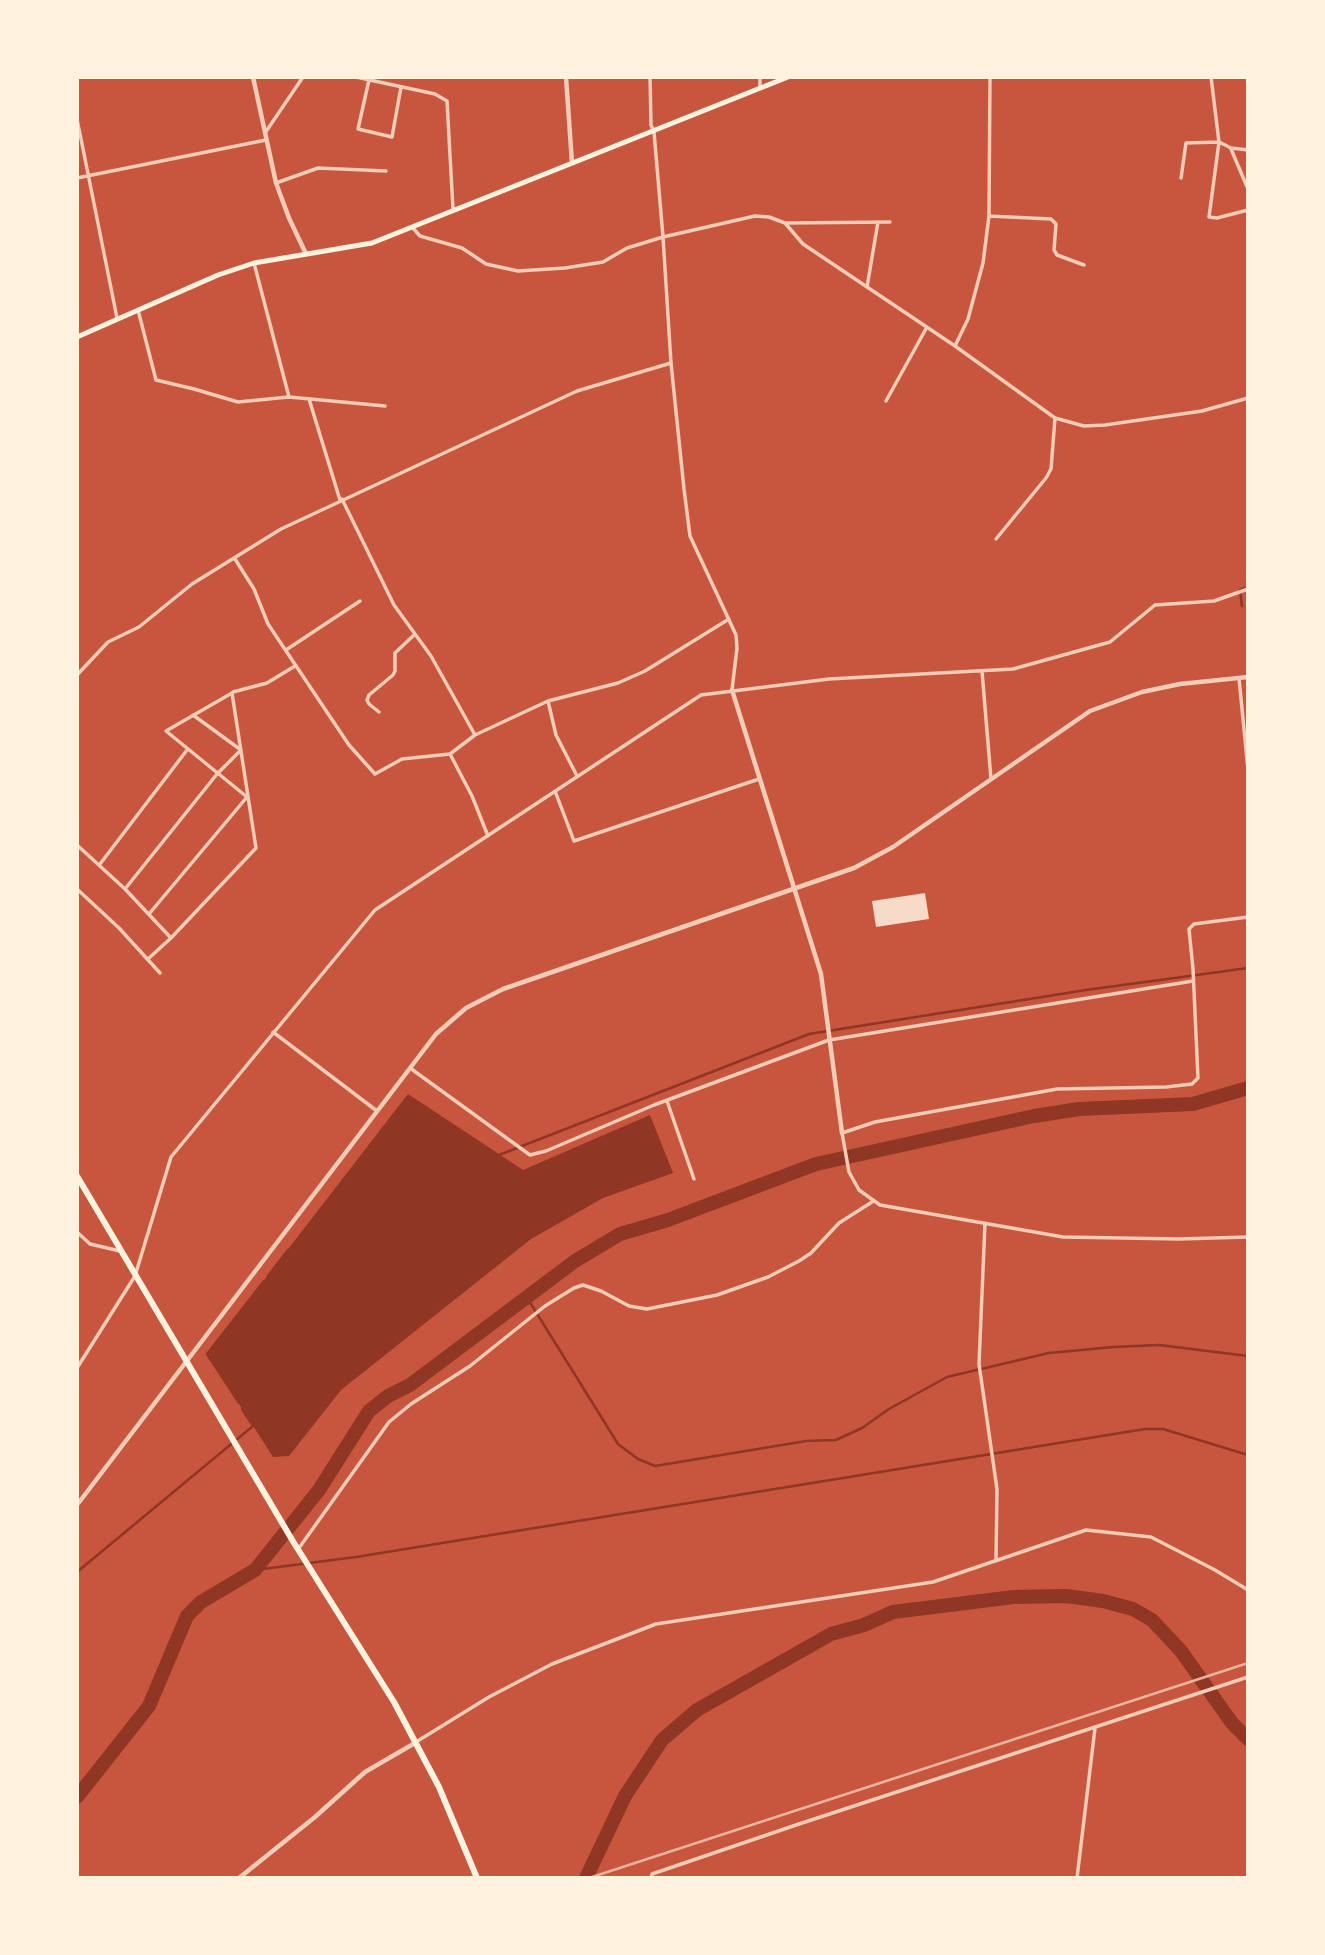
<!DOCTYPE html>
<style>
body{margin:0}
#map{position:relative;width:1325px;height:1955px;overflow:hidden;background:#c8553d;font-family:Literata,serif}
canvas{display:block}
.frame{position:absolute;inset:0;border:79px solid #fff3e0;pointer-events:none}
</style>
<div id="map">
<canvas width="1325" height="1955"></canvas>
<div class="frame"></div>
</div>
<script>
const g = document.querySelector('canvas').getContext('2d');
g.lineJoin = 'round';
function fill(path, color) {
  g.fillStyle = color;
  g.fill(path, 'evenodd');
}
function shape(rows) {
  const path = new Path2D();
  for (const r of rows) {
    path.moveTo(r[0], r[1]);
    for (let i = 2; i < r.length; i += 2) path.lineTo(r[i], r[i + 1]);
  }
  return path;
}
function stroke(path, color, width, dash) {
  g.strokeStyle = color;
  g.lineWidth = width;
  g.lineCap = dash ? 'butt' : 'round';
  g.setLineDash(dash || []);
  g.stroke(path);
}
fill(shape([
 [408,1094,523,1170,650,1115,673,1173,603,1198,531,1239,341,1390,289,1456,273,1457,207,1354]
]), '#8f3625');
stroke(shape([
 [1242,606,1240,590,1248,587],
 [499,1155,809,1034,1086,990,1248,968],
 [268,1276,288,1250],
 [526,1296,618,1444,638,1459,655,1466,806,1441,836,1440,862,1428,889,1409,947,1377,1049,1353,1113,1347,1159,1345,1248,1356],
 [239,1403,207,1354,264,1281],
 [255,1570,356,1557,1145,1429,1163,1429,1248,1455],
 [77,1572,253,1426,242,1409]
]), '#8f3625', 2.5);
stroke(shape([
 [77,1797,149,1706,187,1616,201,1602,255,1570,319,1490,369,1411,388,1396,410,1385,575,1261,620,1234,668,1220,816,1164,1034,1116,1079,1109,1193,1104,1248,1088],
 [586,1878,625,1796,662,1740,697,1710,831,1634,864,1625,893,1612,1014,1597,1066,1596,1103,1601,1133,1609,1152,1620,1181,1651,1232,1723,1248,1739]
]), '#8f3625', 14);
fill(shape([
 [925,893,929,919,876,927,872,901]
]), '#f7dbc8');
stroke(shape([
 [356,77,435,94,447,101,453,209],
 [650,77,651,125,654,132,663,237,671,363,684,489,690,536,736,635,737,648,732,690],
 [1211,77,1219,142,1231,148,1248,150],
 [369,80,358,129,392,137,401,87],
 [760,88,760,77],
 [77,119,117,318],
 [265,133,303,77],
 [1231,149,1248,189],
 [77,178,266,140],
 [1181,178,1186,143,1219,142,1209,217,1217,218,1248,210],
 [276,183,318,168,386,171],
 [989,216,1051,219,1056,224,1054,250,1057,255,1084,265],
 [785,223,890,222],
 [413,228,420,236,462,248,486,264,518,271,565,268,603,262,627,248,663,237,755,216,769,217,785,223,803,244,955,346,1055,418,1084,426,1105,425,1202,411,1248,398],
 [254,263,289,397],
 [867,287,878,222],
 [138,310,156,380,194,389,238,402,289,397,385,406],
 [955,346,968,319,983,263,989,216,990,77],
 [309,399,340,500],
 [886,401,927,327],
 [342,499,394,605,431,656,475,735],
 [996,539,1046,478,1051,469,1055,418],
 [235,559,254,589,268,624,349,745,375,774,402,759,450,754],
 [286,650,360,601],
 [982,671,991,779],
 [77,675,108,642,139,627,192,584,281,529,577,391,671,363],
 [1239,678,1248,770],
 [233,692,267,683,295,666],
 [379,712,369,704,367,700,369,695,393,675,395,671,395,653,415,634],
 [577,776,556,735,548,701,618,683,645,671,729,619],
 [555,791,574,841,759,779],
 [488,836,472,796,450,754,475,735,548,701],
 [77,845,125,889,171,938],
 [100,864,187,750],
 [77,889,119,928,160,973],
 [125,889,217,774,241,750,193,715],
 [149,914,247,797],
 [1248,917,1194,924,1189,929,1193,969,1198,1078,1192,1084,1166,1087,1057,1089,875,1122,842,1133,849,1172,859,1190,880,1205,1063,1237,1179,1239,1248,1237],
 [148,959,171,938,256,848,232,693,166,731,247,797],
 [273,1032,377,1111],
 [410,1068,530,1155,546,1151,654,1105,829,1040,1193,981],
 [667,1101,694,1179],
 [985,1223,979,1364,997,1489,996,1561],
 [77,1232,90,1244,120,1251],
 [77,1368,135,1276,171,1157,375,910,701,695,829,679,1013,669,1110,642,1155,605,1214,601,1248,589],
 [299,1548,389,1422,411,1404,470,1366,545,1306,574,1288,583,1285,601,1291,629,1306,647,1309,717,1295,768,1277,799,1261,811,1253,839,1223,872,1202],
 [416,1742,489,1697,552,1664,656,1624,933,1582,1086,1530,1151,1537,1215,1570,1248,1590],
 [651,1878,652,1874,799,1824,1248,1677],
 [1077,1878,1095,1728]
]), '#f1ccb7', 3.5);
stroke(shape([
 [253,77,276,183,289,218,306,254],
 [566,77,572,163],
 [732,690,821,974,842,1133],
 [77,1505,436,1034,466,1008,503,989,854,868,893,847,1090,711,1142,692,1180,684,1248,677],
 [239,1878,315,1817,365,1772,415,1743]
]), '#f1ccb7', 4.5);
stroke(shape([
 [77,337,218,275,254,263,372,243,788,77]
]), '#fff3e0', 5);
stroke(shape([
 [77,1176,294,1543,394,1702,439,1787,477,1878]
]), '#fff3e0', 6);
stroke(shape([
 [589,1878,1248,1663]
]), '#e9b49f', 2.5);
</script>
